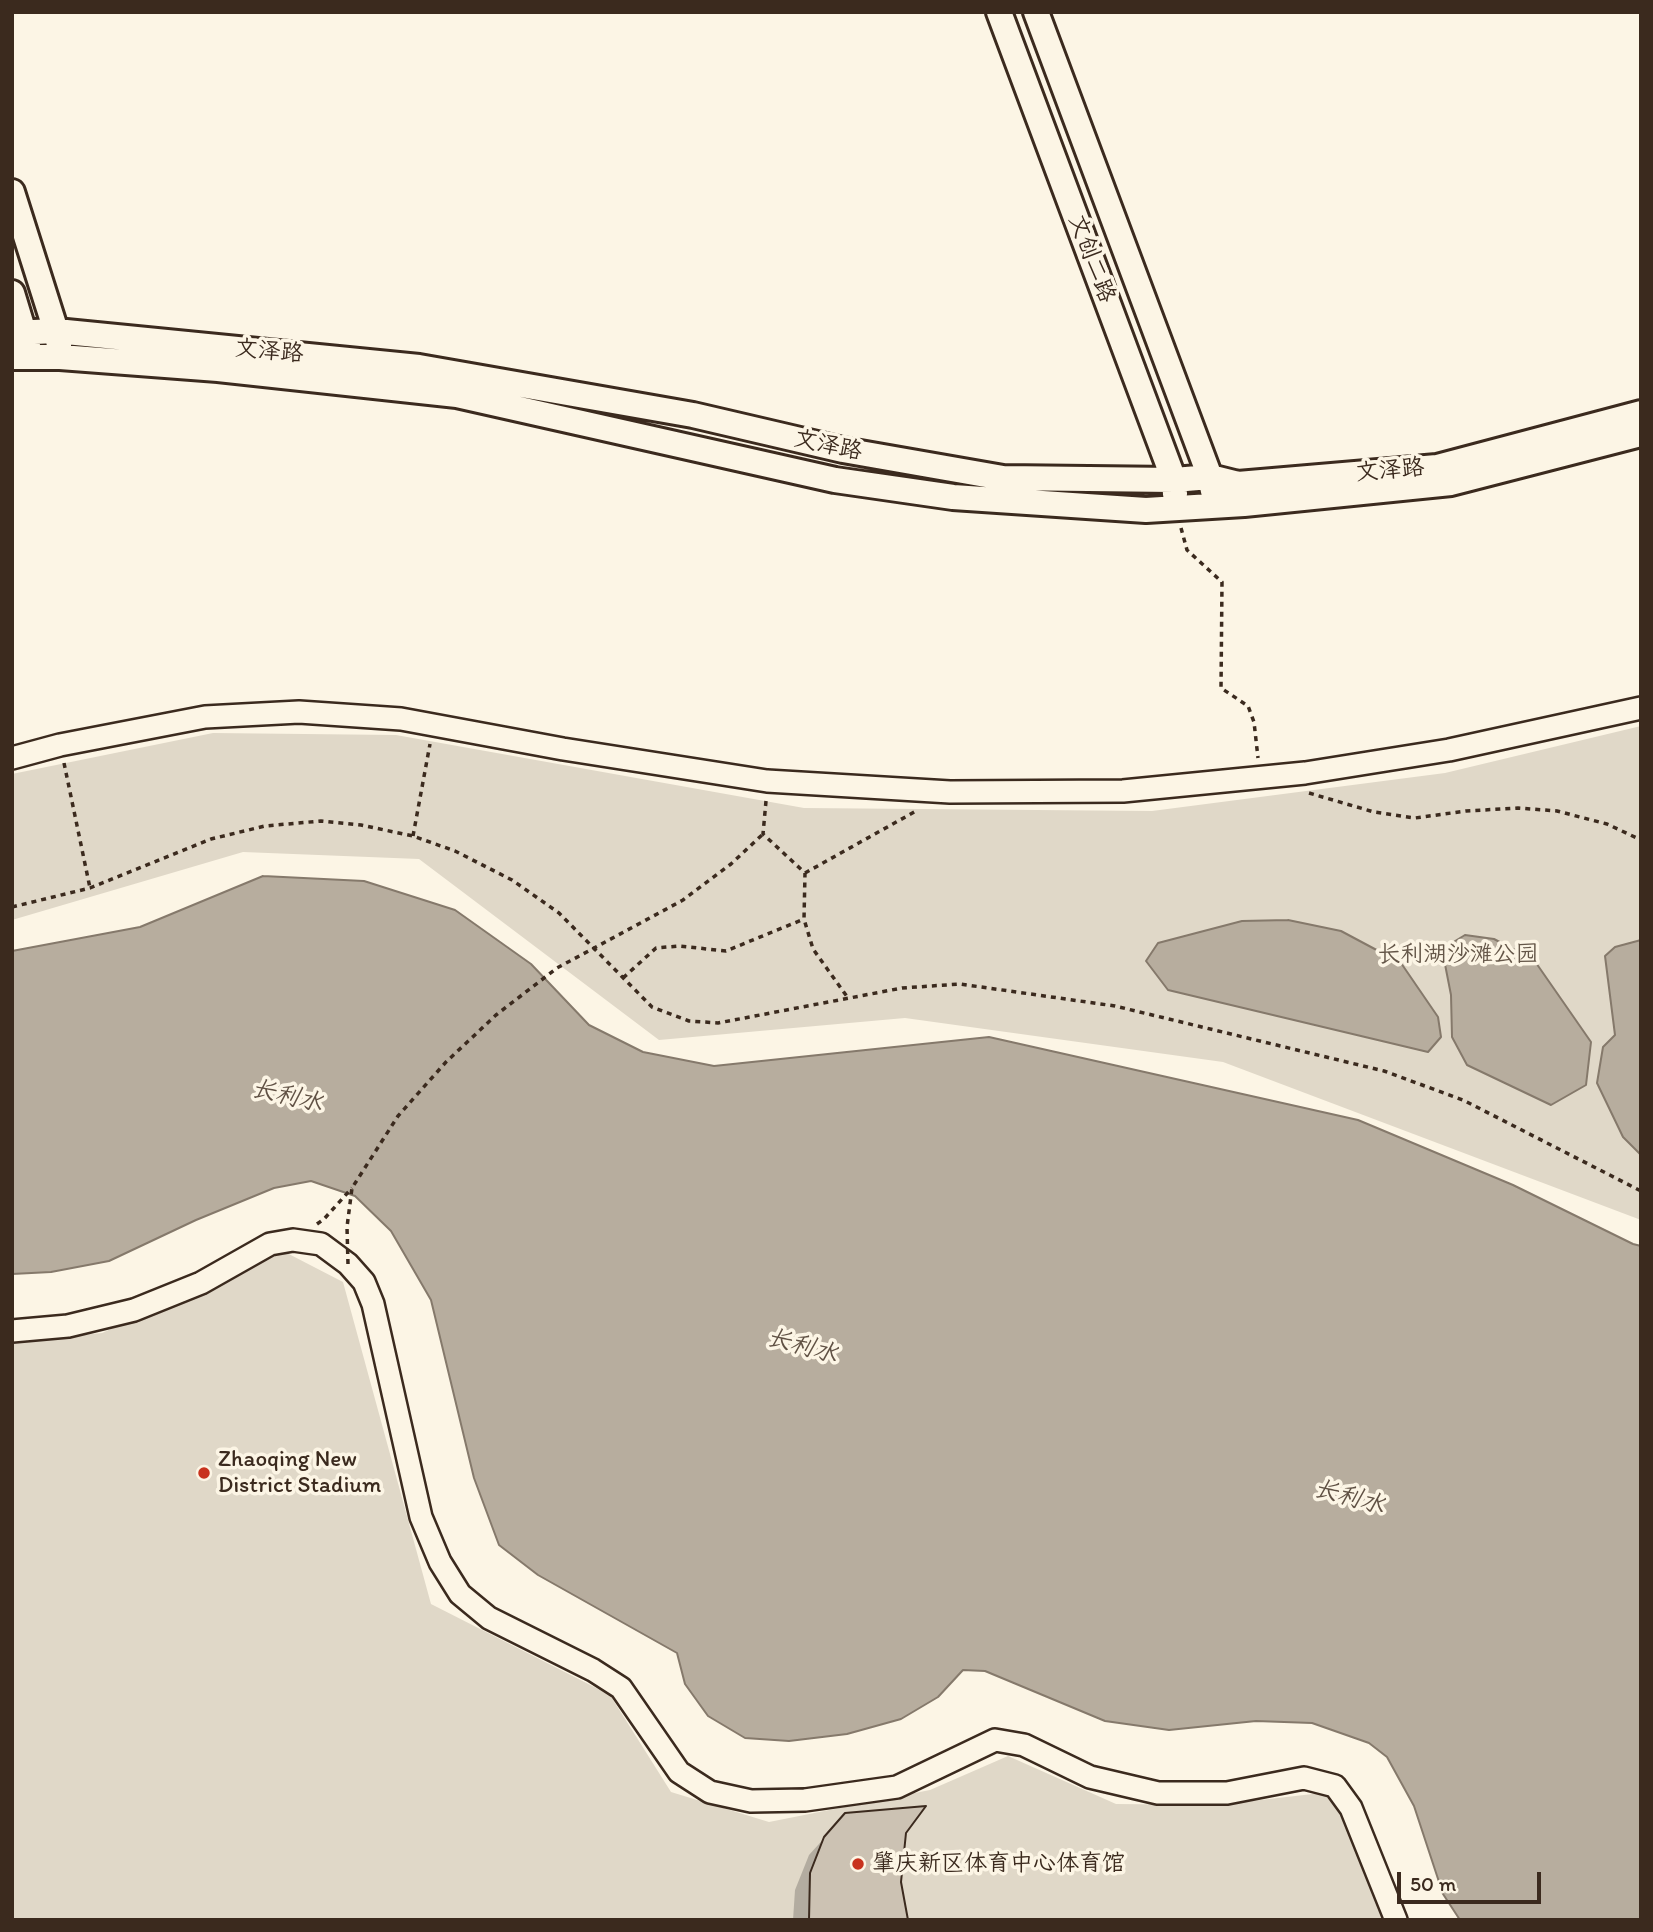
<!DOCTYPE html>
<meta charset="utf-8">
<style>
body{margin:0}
#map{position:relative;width:1653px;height:1932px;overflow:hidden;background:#fcf5e5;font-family:Itim,sans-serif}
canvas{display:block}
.frame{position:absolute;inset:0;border:14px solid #3b2a1e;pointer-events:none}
.scale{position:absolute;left:1397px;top:1872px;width:144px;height:32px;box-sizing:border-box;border:4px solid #3b2a1e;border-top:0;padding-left:9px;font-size:21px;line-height:24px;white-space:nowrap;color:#3b2a1e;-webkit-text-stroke:5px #fcf5e5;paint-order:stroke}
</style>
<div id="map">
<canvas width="1653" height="1932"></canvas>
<div class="frame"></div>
<div class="scale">50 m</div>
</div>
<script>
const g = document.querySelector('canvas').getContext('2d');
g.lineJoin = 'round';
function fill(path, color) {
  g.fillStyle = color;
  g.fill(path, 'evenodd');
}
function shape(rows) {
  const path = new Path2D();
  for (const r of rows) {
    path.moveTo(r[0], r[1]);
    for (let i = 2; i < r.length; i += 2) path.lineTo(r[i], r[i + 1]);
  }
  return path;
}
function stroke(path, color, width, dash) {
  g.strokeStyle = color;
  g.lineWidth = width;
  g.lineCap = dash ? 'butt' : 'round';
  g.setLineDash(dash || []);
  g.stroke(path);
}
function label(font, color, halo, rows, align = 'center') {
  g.font = font + ' Itim,"LXGW WenKai TC",sans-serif';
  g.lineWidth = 7;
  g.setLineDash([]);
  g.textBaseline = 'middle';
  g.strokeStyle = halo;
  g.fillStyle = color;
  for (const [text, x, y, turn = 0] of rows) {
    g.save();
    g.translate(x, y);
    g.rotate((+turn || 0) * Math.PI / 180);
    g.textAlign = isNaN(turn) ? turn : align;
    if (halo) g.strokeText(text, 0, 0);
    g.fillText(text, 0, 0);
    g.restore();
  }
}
fill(shape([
 [1641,726,1641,1220,1223,1062,905,1018,659,1040,419,859,243,852,12,920,12,774,213,733,396,735,804,808,1152,811,1445,773],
 [283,1251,343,1282,431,1604,610,1695,671,1792,769,1822,930,1790,1008,1756,1116,1804,1217,1805,1330,1792,1387,1920,12,1920,12,1342,102,1333]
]), '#e0d8c8');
const water = shape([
 [263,876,364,881,455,910,531,964,589,1025,643,1052,714,1066,989,1037,1358,1120,1513,1185,1633,1244,1641,1246,1641,1920,1460,1920,1443,1894,1414,1806,1387,1757,1369,1743,1312,1723,1256,1721,1169,1730,1105,1721,985,1671,963,1670,938,1697,901,1719,847,1734,789,1741,745,1738,708,1716,685,1684,677,1653,538,1575,499,1545,474,1478,431,1300,391,1231,355,1196,311,1181,274,1188,196,1220,109,1261,51,1272,12,1274,12,951,140,927,263,876],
 [1288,920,1341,931,1401,963,1438,1017,1441,1037,1428,1052,1168,990,1146,961,1158,943,1242,921,1288,920],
 [1465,935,1494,939,1534,960,1591,1042,1586,1085,1551,1105,1467,1065,1452,1037,1451,995,1442,949,1465,935],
 [1641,940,1641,1155,1623,1137,1597,1083,1603,1047,1615,1035,1605,956,1615,947,1641,940]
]);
fill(water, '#b7ad9e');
stroke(water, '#85796b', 2);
fill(shape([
 [846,1814,904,1832,899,1883,906,1920,793,1920,795,1890,809,1855]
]), '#0003');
const building = shape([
 [926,1806,906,1833,901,1882,908,1920,809,1920,810,1873,824,1837,845,1813,926,1806]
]);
fill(building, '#ccc2b3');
stroke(building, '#3b2a1e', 2);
const minor = shape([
 [12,758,60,745,205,717,299,712,401,719,563,749,767,781,950,792,1123,791,1305,773,1449,750,1641,708],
 [12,1331,68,1326,134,1310,201,1283,270,1244,293,1240,321,1244,348,1264,364,1282,373,1304,421,1517,440,1562,460,1594,489,1618,593,1670,621,1688,679,1772,710,1792,751,1801,805,1800,897,1787,995,1740,1024,1745,1090,1777,1158,1793,1227,1793,1304,1778,1335,1786,1351,1808,1396,1920]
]);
const tertiary = shape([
 [999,12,1174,480,1175,494],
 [1036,12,1210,477,1213,491],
 [12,192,56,331,59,345],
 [12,293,28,346],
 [12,333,56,331,419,367,693,415,843,450,1003,478,1174,480,1210,477,1238,484,1437,467,1641,413],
 [12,357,60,357,218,369,457,395,835,480,953,497,1146,510,1244,504,1451,483,1641,434]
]);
stroke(minor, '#3b2a1e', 26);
stroke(tertiary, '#3b2a1e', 30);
stroke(shape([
 [1181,528,1187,550,1222,582,1221,688,1248,706,1254,722,1258,758],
 [64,763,90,888],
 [1309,793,1374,812,1415,818,1466,811,1518,808,1557,811,1607,824,1641,840],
 [766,801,763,834,805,873,804,919,813,949,848,998],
 [413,836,430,744],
 [805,873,916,811],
 [12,907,90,888,211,839,265,826,321,821,361,825,413,836,455,851,512,880,559,913,652,1007,689,1021,718,1023,902,988,960,984,1115,1006,1384,1071,1463,1100,1641,1191],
 [623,978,656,948,679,946,726,951,804,919],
 [317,1224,324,1219,352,1188]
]), '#3b2a1e', 3.5, [5, 5]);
stroke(minor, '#fcf5e5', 21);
stroke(tertiary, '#fcf5e5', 24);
stroke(shape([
 [348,1264,347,1227,352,1188,398,1116,446,1062,496,1015,557,968,683,900,731,864,763,834]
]), '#3b2a1e', 3.5, [5, 5]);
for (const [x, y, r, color] of [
 [204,1473,7,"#c8321e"],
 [858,1864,7,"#c8321e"]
]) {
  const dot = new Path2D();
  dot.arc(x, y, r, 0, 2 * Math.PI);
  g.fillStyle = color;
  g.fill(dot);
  stroke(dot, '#fcf5e5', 2.5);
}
label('23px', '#3b2a1e', '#fcf5e5', [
 ["文创二路",1091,259,69],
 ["文泽路",269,352,5],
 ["文泽路",828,446,12],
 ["文泽路",1390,471,-5]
]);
label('23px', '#645648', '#fcf5e5', [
 ["长利湖沙滩公园",1458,955]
]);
label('23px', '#3b2a1e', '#fcf5e5', [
 ["Zhaoqing New",218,1460],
 ["District Stadium",218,1486],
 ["肇庆新区体育中心体育馆",872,1864]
], 'left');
label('italic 24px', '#605144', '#fcf5e5', [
 ["长利水",287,1097,13],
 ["长利水",802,1347,15],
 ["长利水",1349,1498,15]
]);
</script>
